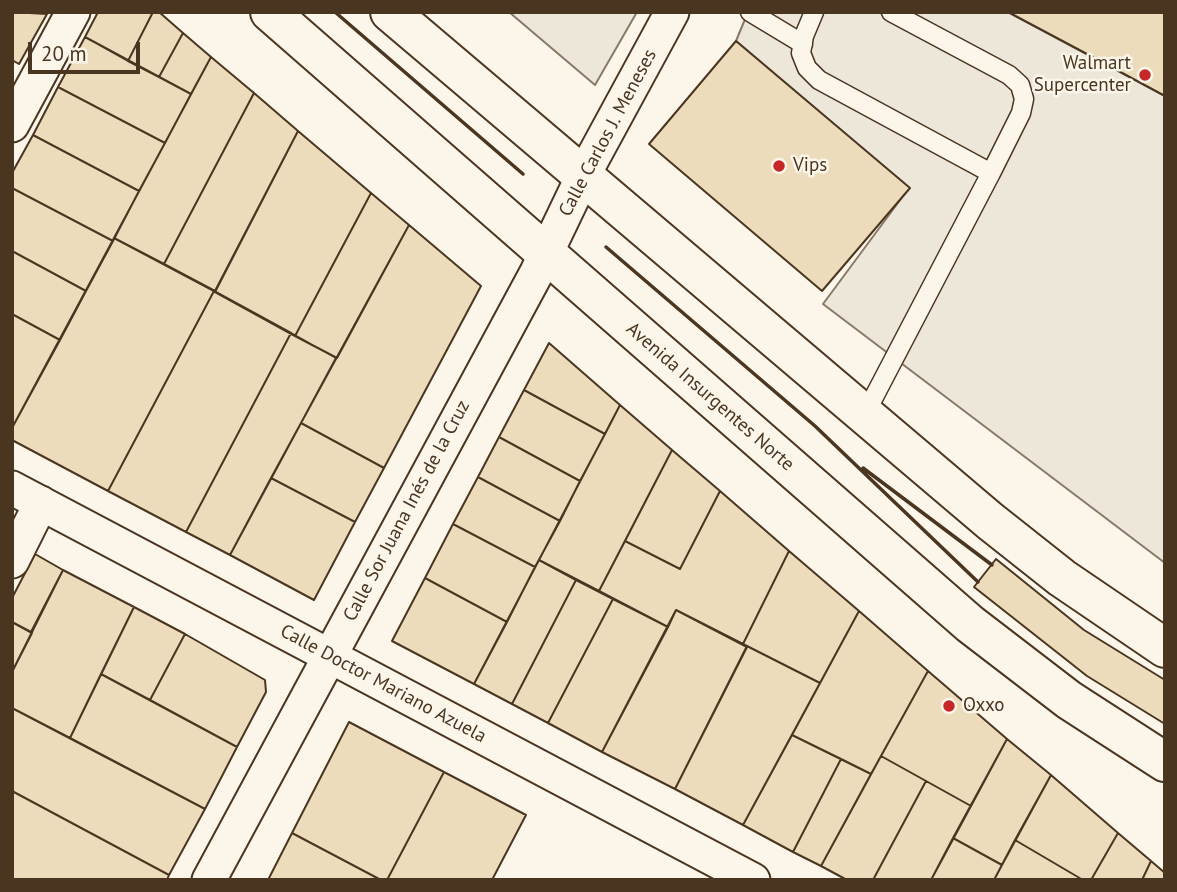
<!DOCTYPE html>
<meta charset="utf-8">
<style>
body{margin:0}
#map{position:relative;width:1177px;height:892px;overflow:hidden;background:#fbf6e9;font-family:"PT Sans",sans-serif}
canvas{display:block}
.frame{position:absolute;inset:0;border:14px solid #4a3520;pointer-events:none}
.scale{position:absolute;left:28px;top:42px;width:112px;height:32px;box-sizing:border-box;border:4px solid #4a3520;border-top:0;padding-left:9px;font-size:21px;line-height:24px;white-space:nowrap;color:#4a3520;-webkit-text-stroke:5px #fbf6e9;paint-order:stroke}
</style>
<div id="map">
<canvas width="1177" height="892"></canvas>
<div class="frame"></div>
<div class="scale">20 m</div>
</div>
<script>
const g = document.querySelector('canvas').getContext('2d');
g.lineJoin = 'round';
function fill(path, color) {
  g.fillStyle = color;
  g.fill(path, 'evenodd');
}
function shape(rows) {
  const path = new Path2D();
  for (const r of rows) {
    path.moveTo(r[0], r[1]);
    for (let i = 2; i < r.length; i += 2) path.lineTo(r[i], r[i + 1]);
  }
  return path;
}
function stroke(path, color, width, dash) {
  g.strokeStyle = color;
  g.lineWidth = width;
  g.lineCap = dash ? 'butt' : 'round';
  g.setLineDash(dash || []);
  g.stroke(path);
}
function label(font, color, halo, rows, align = 'center') {
  g.font = font + ' "PT Sans",sans-serif';
  g.lineWidth = 5;
  g.setLineDash([]);
  g.textBaseline = 'middle';
  g.strokeStyle = halo;
  g.fillStyle = color;
  for (const [text, x, y, turn = 0] of rows) {
    g.save();
    g.translate(x, y);
    g.rotate((+turn || 0) * Math.PI / 180);
    g.textAlign = isNaN(turn) ? turn : align;
    if (halo) g.strokeText(text, 0, 0);
    g.fillText(text, 0, 0);
    g.restore();
  }
}
const parking = shape([
 [509,12,637,12,595,85,509,12],
 [748,12,1008,12,1165,96,1165,563,823,304,909,188,736,41,748,12]
]);
fill(parking, '#ede7d9');
stroke(parking, '#887966', 2);
const building = shape([
 [12,12,47,14,19,64,12,60,12,12],
 [98,12,153,12,128,61,85,37,98,12],
 [153,12,159,12,183,33,159,77,128,61,153,12],
 [1008,12,1165,12,1165,96,1087,54,1008,12],
 [183,33,211,57,191,94,159,77,183,33],
 [85,37,191,94,165,143,58,87,85,37],
 [736,41,910,188,822,291,649,144,736,41],
 [211,57,254,93,164,264,114,238,211,57],
 [58,87,165,143,139,191,33,135,58,87],
 [254,93,298,131,215,291,164,264,254,93],
 [298,131,371,193,295,336,215,292,298,131],
 [33,135,139,191,113,241,12,188,12,173,33,135],
 [12,188,113,241,86,291,12,251,12,188],
 [371,193,409,225,337,358,295,336,371,193],
 [409,225,481,286,384,468,301,423,409,225],
 [114,238,214,291,108,491,12,440,12,428,114,238],
 [12,251,86,291,60,340,12,314,12,251],
 [214,291,291,333,186,532,108,491,214,291],
 [12,314,60,340,12,428,12,314],
 [291,333,336,358,230,555,186,532,291,333],
 [549,343,620,405,605,434,524,390,549,343],
 [524,390,605,434,580,481,499,437,524,390],
 [620,405,672,450,599,591,539,560,620,405],
 [301,423,384,468,355,522,271,478,301,423],
 [499,437,580,481,560,521,478,477,499,437],
 [672,450,720,491,680,569,625,541,672,450],
 [478,477,560,521,535,567,453,524,478,477],
 [271,478,355,522,314,600,230,555,271,478],
 [720,491,789,551,743,644,676,610,668,627,599,591,625,541,680,569,720,491],
 [453,524,535,567,507,622,425,578,453,524],
 [789,551,859,611,820,683,743,644,789,551],
 [35,554,63,570,31,632,12,622,12,598,35,554],
 [996,559,1084,630,1165,680,1165,724,1087,676,974,587,996,559],
 [539,560,576,580,512,704,474,684,539,560],
 [63,570,134,607,70,738,12,708,12,672,63,570],
 [425,578,507,622,474,684,392,641,425,578],
 [576,580,613,599,548,723,512,704,576,580],
 [613,599,668,627,602,752,548,723,613,599],
 [134,607,185,634,150,700,101,674,134,607],
 [676,610,747,647,675,789,602,752,676,610],
 [859,611,928,671,871,774,792,735,859,611],
 [12,622,32,633,12,672,12,622],
 [185,634,265,680,266,692,237,747,150,700,185,634],
 [747,646,820,683,743,825,675,789,747,646],
 [928,671,1007,739,971,806,881,756,928,671],
 [101,674,237,747,205,809,70,738,101,674],
 [12,708,205,809,169,875,12,791,12,708],
 [349,722,444,772,387,880,381,880,292,833,349,722],
 [792,735,841,759,793,852,743,825,792,735],
 [1007,739,1051,775,1002,865,953,838,1007,739],
 [881,756,926,781,873,880,847,880,821,866,881,756],
 [841,759,871,774,821,866,793,852,841,759],
 [444,772,526,815,492,880,387,880,444,772],
 [1051,775,1118,833,1091,880,1083,880,1015,840,1051,775],
 [926,781,971,806,931,880,873,880,926,781],
 [12,791,169,875,167,880,12,880,12,791],
 [292,833,381,880,268,880,292,833],
 [1118,833,1151,861,1142,880,1091,880,1118,833],
 [953,838,1002,865,994,880,931,880,953,838],
 [1015,840,1083,880,994,880,1015,840],
 [1151,861,1165,873,1165,880,1142,880,1151,861]
]);
fill(building, '#ecdcbc');
stroke(building, '#4a3520', 2);
const lane = shape([
 [750,12,803,44],
 [814,12,804,36,801,53,807,68,819,80,991,173,1021,113,1024,99,1020,85,1009,75,891,12],
 [864,416,991,173]
]);
const street = shape([
 [12,125,73,12],
 [12,488,753,880],
 [12,561,41,503],
 [209,880,537,272,584,174,672,12]
]);
const secondary = shape([
 [270,12,970,624,1069,700,1165,762],
 [390,12,990,521,1062,578,1165,648]
]);
stroke(lane, '#4a3520', 21);
stroke(street, '#4a3520', 37);
stroke(secondary, '#4a3520', 42);
stroke(lane, '#fbf6e9', 18);
stroke(street, '#fbf6e9', 33);
stroke(secondary, '#fbf6e9', 38);
stroke(shape([
 [335,12,523,174],
 [606,247,815,426,978,582],
 [863,468,992,565]
]), '#4a3520', 3.5);
for (const [x, y, r, color] of [
 [1145,75,7,"#c62828"],
 [779,166,7,"#c62828"],
 [949,706,7,"#c62828"]
]) {
  const dot = new Path2D();
  dot.arc(x, y, r, 0, 2 * Math.PI);
  g.fillStyle = color;
  g.fill(dot);
  stroke(dot, '#fbf6e9', 2.5);
}
label('19px', '#4a3520', '#fbf6e9', [
 ["Walmart",1131,64,"right"],
 ["Supercenter",1131,86,"right"],
 ["Vips",793,166],
 ["Oxxo",963,706]
], 'left');
label('19px', '#4a3520', '#fbf6e9', [
 ["Calle Carlos J. Meneses",608,133,-62],
 ["Avenida Insurgentes Norte",710,397,41],
 ["Calle Sor Juana Inés de la Cruz",407,511,-62],
 ["Calle Doctor Mariano Azuela",383,684,28]
]);
</script>
